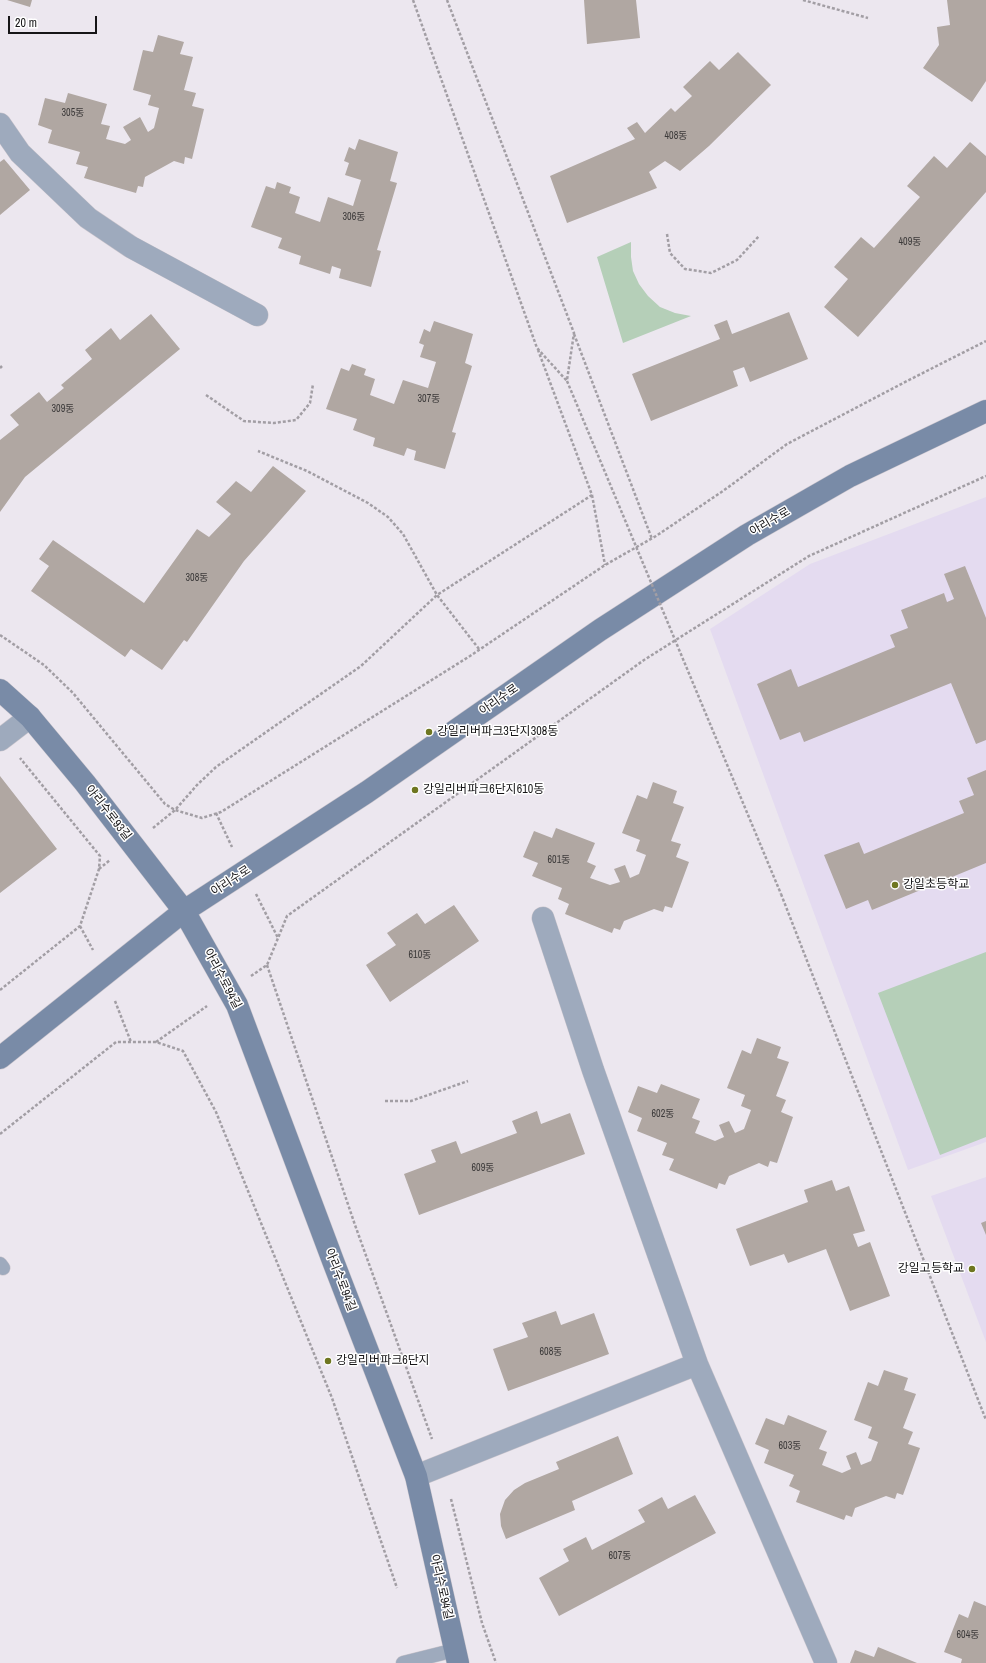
<!DOCTYPE html>
<meta charset="utf-8">
<style>
body{margin:0}
#map{position:relative;width:986px;height:1663px;overflow:hidden;background:#ece7ef;font-family:"Archivo Narrow",sans-serif}
canvas{display:block}
.scale{position:absolute;left:8px;top:16px;width:89px;height:18px;box-sizing:border-box;border:2px solid #161517;border-top:0;padding-left:5px;font-size:12px;line-height:14px;white-space:nowrap;color:#161517;-webkit-text-stroke:3px #fff;paint-order:stroke}
</style>
<div id="map">
<canvas width="986" height="1663"></canvas>
<div class="scale">20 m</div>
</div>
<script>
const g = document.querySelector('canvas').getContext('2d');
g.lineJoin = 'round';
function fill(path, color) {
  g.fillStyle = color;
  g.fill(path, 'evenodd');
}
function shape(rows) {
  const path = new Path2D();
  for (const r of rows) {
    path.moveTo(r[0], r[1]);
    for (let i = 2; i < r.length; i += 2) path.lineTo(r[i], r[i + 1]);
  }
  return path;
}
function stroke(path, color, width, dash) {
  g.strokeStyle = color;
  g.lineWidth = width;
  g.lineCap = dash ? 'butt' : 'round';
  g.setLineDash(dash || []);
  g.stroke(path);
}
function label(font, color, halo, rows, align = 'center') {
  g.font = font + ' "Archivo Narrow","Noto Sans KR",sans-serif';
  g.lineWidth = 3;
  g.setLineDash([]);
  g.textBaseline = 'middle';
  g.strokeStyle = halo;
  g.fillStyle = color;
  for (const [text, x, y, turn = 0] of rows) {
    g.save();
    g.translate(x, y);
    g.rotate((+turn || 0) * Math.PI / 180);
    g.textAlign = isNaN(turn) ? turn : align;
    if (halo) g.strokeText(text, 0, 0);
    g.fillText(text, 0, 0);
    g.restore();
  }
}
fill(shape([
 [986,497,986,1142,908,1170,710,629,810,564],
 [986,1177,986,1342,931,1196]
]), '#e4dbf0');
fill(shape([
 [631,242,631,257,633,271,639,284,648,296,660,307,675,313,691,316,623,343,597,257],
 [986,952,986,1137,940,1155,878,993]
]), '#b5cfb8');
fill(shape([
 [7,0,32,0,30,7],
 [584,0,636,0,640,38,587,44],
 [947,0,986,0,986,81,972,102,923,68,939,45,937,27,950,25],
 [158,35,184,42,180,54,193,57,184,90,196,93,192,106,204,109,192,159,185,157,184,164,174,161,145,177,143,187,138,186,136,193,84,178,88,167,76,164,80,152,48,143,52,130,38,125,45,98,65,103,68,93,107,104,101,124,110,126,106,139,125,144,131,140,123,127,140,117,148,132,154,128,159,108,148,105,151,95,133,90,143,50,153,52],
 [738,52,771,85,709,146,680,171,665,161,649,172,657,188,567,223,550,176,635,139,627,128,637,122,645,133,671,108,675,112,692,96,683,87,710,61,719,70],
 [359,139,398,152,390,181,397,183,377,250,381,251,371,287,339,278,341,269,332,266,330,274,299,264,301,256,278,248,282,238,251,227,266,186,275,189,277,182,291,187,289,193,300,197,295,213,320,222,328,197,353,206,361,180,345,175,349,163,344,161,349,147,355,150],
 [970,142,986,156,986,192,858,337,824,307,848,279,834,267,861,237,874,248,920,197,907,186,934,156,947,168],
 [4,159,30,190,0,215,0,162],
 [789,312,808,359,750,382,744,367,733,371,738,386,651,421,632,374,720,339,714,325,727,320,732,334],
 [151,314,180,349,25,477,0,512,0,440,19,425,10,415,39,392,47,402,64,388,61,385,92,359,85,350,111,328,120,340],
 [434,321,473,334,465,363,472,366,452,432,456,433,445,469,414,460,416,451,407,448,404,456,373,446,375,438,353,430,357,419,326,409,341,368,349,371,352,364,366,369,364,375,375,379,370,395,394,404,403,380,428,388,436,362,420,357,424,345,419,343,424,329,430,332],
 [273,466,306,491,244,561,187,642,184,640,162,670,131,649,125,657,31,591,49,566,39,559,53,540,144,603,197,529,209,537,231,514,216,502,236,481,251,492],
 [965,566,986,618,986,740,976,744,951,683,804,742,800,732,780,740,757,684,791,669,798,687,895,647,890,635,908,628,901,610,944,593,947,602,954,599,944,574],
 [986,770,986,863,872,910,868,900,846,909,824,855,859,842,864,854,964,813,959,801,974,795,967,778],
 [0,776,57,849,0,893],
 [653,782,677,791,673,803,684,807,671,841,681,844,676,857,689,862,672,908,665,906,663,912,654,909,624,921,620,930,614,928,612,933,565,914,569,904,558,899,562,888,532,876,538,863,523,857,534,831,552,838,556,828,595,843,587,862,596,866,590,878,610,885,620,882,614,869,625,865,630,878,639,874,646,855,636,851,640,840,622,833,637,795,647,799],
 [454,905,479,941,390,1002,366,965,396,945,387,933,417,913,425,924],
 [757,1038,781,1047,777,1058,789,1062,776,1096,786,1100,781,1112,793,1117,777,1163,770,1161,768,1167,759,1163,729,1176,725,1185,719,1183,717,1189,669,1170,674,1159,662,1155,667,1143,637,1131,642,1118,628,1112,638,1086,657,1093,661,1084,700,1099,692,1118,700,1121,695,1133,715,1141,724,1137,719,1125,729,1121,735,1133,744,1129,751,1110,741,1106,745,1095,727,1088,742,1050,751,1054],
 [537,1111,541,1124,570,1113,585,1154,419,1215,404,1174,436,1162,431,1150,456,1141,461,1154,517,1133,512,1121],
 [832,1180,836,1191,849,1186,865,1231,853,1234,858,1247,870,1242,890,1296,850,1311,826,1249,788,1263,784,1254,750,1266,736,1229,808,1202,804,1190],
 [986,1221,986,1235,981,1223],
 [556,1311,561,1325,594,1313,609,1354,508,1391,493,1349,528,1337,522,1323],
 [884,1370,908,1378,904,1390,916,1394,903,1428,913,1432,908,1444,920,1448,903,1495,897,1493,895,1499,886,1496,855,1508,852,1517,846,1515,844,1520,796,1502,800,1491,789,1486,794,1475,764,1463,769,1450,755,1444,766,1418,784,1425,788,1415,827,1431,819,1449,827,1452,822,1465,842,1473,851,1469,846,1456,856,1452,861,1465,871,1461,878,1442,868,1438,872,1427,854,1420,868,1382,878,1386],
 [618,1436,633,1474,572,1501,575,1510,506,1539,501,1526,500,1514,505,1500,514,1490,525,1483,559,1469,556,1462],
 [695,1495,716,1533,559,1616,539,1578,569,1561,563,1549,586,1537,592,1550,645,1522,638,1510,662,1497,668,1509],
 [974,1601,986,1606,986,1663,961,1663,962,1659,944,1652,959,1614,968,1618],
 [878,1647,917,1663,850,1663,855,1650,874,1657]
]), '#b0a7a2');
const lane = shape([
 [0,1264,3,1268],
 [403,1663,455,1650]
]);
const street = shape([
 [0,124,20,153,88,218,131,247,257,315],
 [0,740,30,717],
 [543,918,593,1070,697,1364,826,1663],
 [416,1476,697,1364]
]);
const secondary = shape([
 [0,690,30,717,85,783,184,911,237,1005,333,1261,416,1476,458,1663],
 [0,1058,184,911,367,792,600,630,747,535,850,476,986,411]
]);
stroke(lane, '#cac5cc', 15);
stroke(street, '#cac5cc', 23);
stroke(secondary, '#cac5cc', 23);
stroke(shape([
 [413,0,537,348,567,381],
 [447,0,574,333,567,380],
 [803,0,868,18],
 [667,234,670,253,685,269,711,273,737,260,759,236],
 [574,334,652,539],
 [0,368,2,366],
 [206,395,244,421,274,423,296,420,310,403,313,384],
 [592,495,605,565],
 [0,635,44,665,73,693,165,804,175,810,202,818,221,812,470,656,605,565,656,536,723,491,787,444,907,381,986,341],
 [479,649,437,595,592,495,538,350],
 [216,813,232,847],
 [153,828,175,810,197,785,216,767,361,666,437,595,403,534,388,517,368,503,307,471,258,451],
 [99,869,110,860],
 [256,894,278,938],
 [781,894,986,1420],
 [80,926,93,950],
 [267,965,355,1225,432,1439],
 [251,976,267,965,287,916,644,660,809,556,986,476],
 [0,990,80,926,99,869,100,856,20,758],
 [115,1001,131,1042],
 [156,1042,207,1006],
 [385,1101,411,1101,468,1081],
 [0,1134,116,1042,156,1042,183,1051,216,1112,332,1398,397,1588],
 [451,1499,482,1623,496,1663]
]), '#a29ea4', 2.5, [3, 2]);
stroke(lane, '#9eaabd', 14);
stroke(street, '#9eaabd', 22);
stroke(secondary, '#798ba7', 22);
stroke(shape([
 [567,381,781,894]
]), '#a29ea4', 2.5, [3, 2]);
for (const [x, y, r, color] of [
 [429,732,4,"#6e7620"],
 [415,790,4,"#6e7620"],
 [895,885,4,"#6e7620"],
 [972,1269,4,"#6e7620"],
 [328,1361,4,"#6e7620"]
]) {
  const dot = new Path2D();
  dot.arc(x, y, r, 0, 2 * Math.PI);
  g.fillStyle = color;
  g.fill(dot);
  stroke(dot, '#fff', 1.5);
}
label('10px', '#3c3a3a', null, [
 ["305동",73,113],
 ["408동",676,136],
 ["306동",354,217],
 ["409동",910,242],
 ["307동",429,399],
 ["309동",63,409],
 ["308동",197,578],
 ["601동",559,860],
 ["610동",420,955],
 ["602동",663,1114],
 ["609동",483,1168],
 ["608동",551,1352],
 ["603동",790,1446],
 ["607동",620,1556],
 ["604동",968,1635]
]);
label('12px', '#161517', '#fff', [
 ["아리수로",770,522,-30],
 ["아리수로",499,700,-35],
 ["아리수로93길",108,813,52],
 ["아리수로",231,881,-33],
 ["아리수로94길",222,979,62],
 ["아리수로94길",340,1280,69],
 ["아리수로94길",441,1587,77]
]);
label('12px', '#161517', '#fff', [
 ["강일리버파크3단지308동",437,732],
 ["강일리버파크6단지610동",423,790],
 ["강일초등학교",903,885],
 ["강일고등학교",964,1269,"right"],
 ["강일리버파크6단지",336,1361]
], 'left');
</script>
